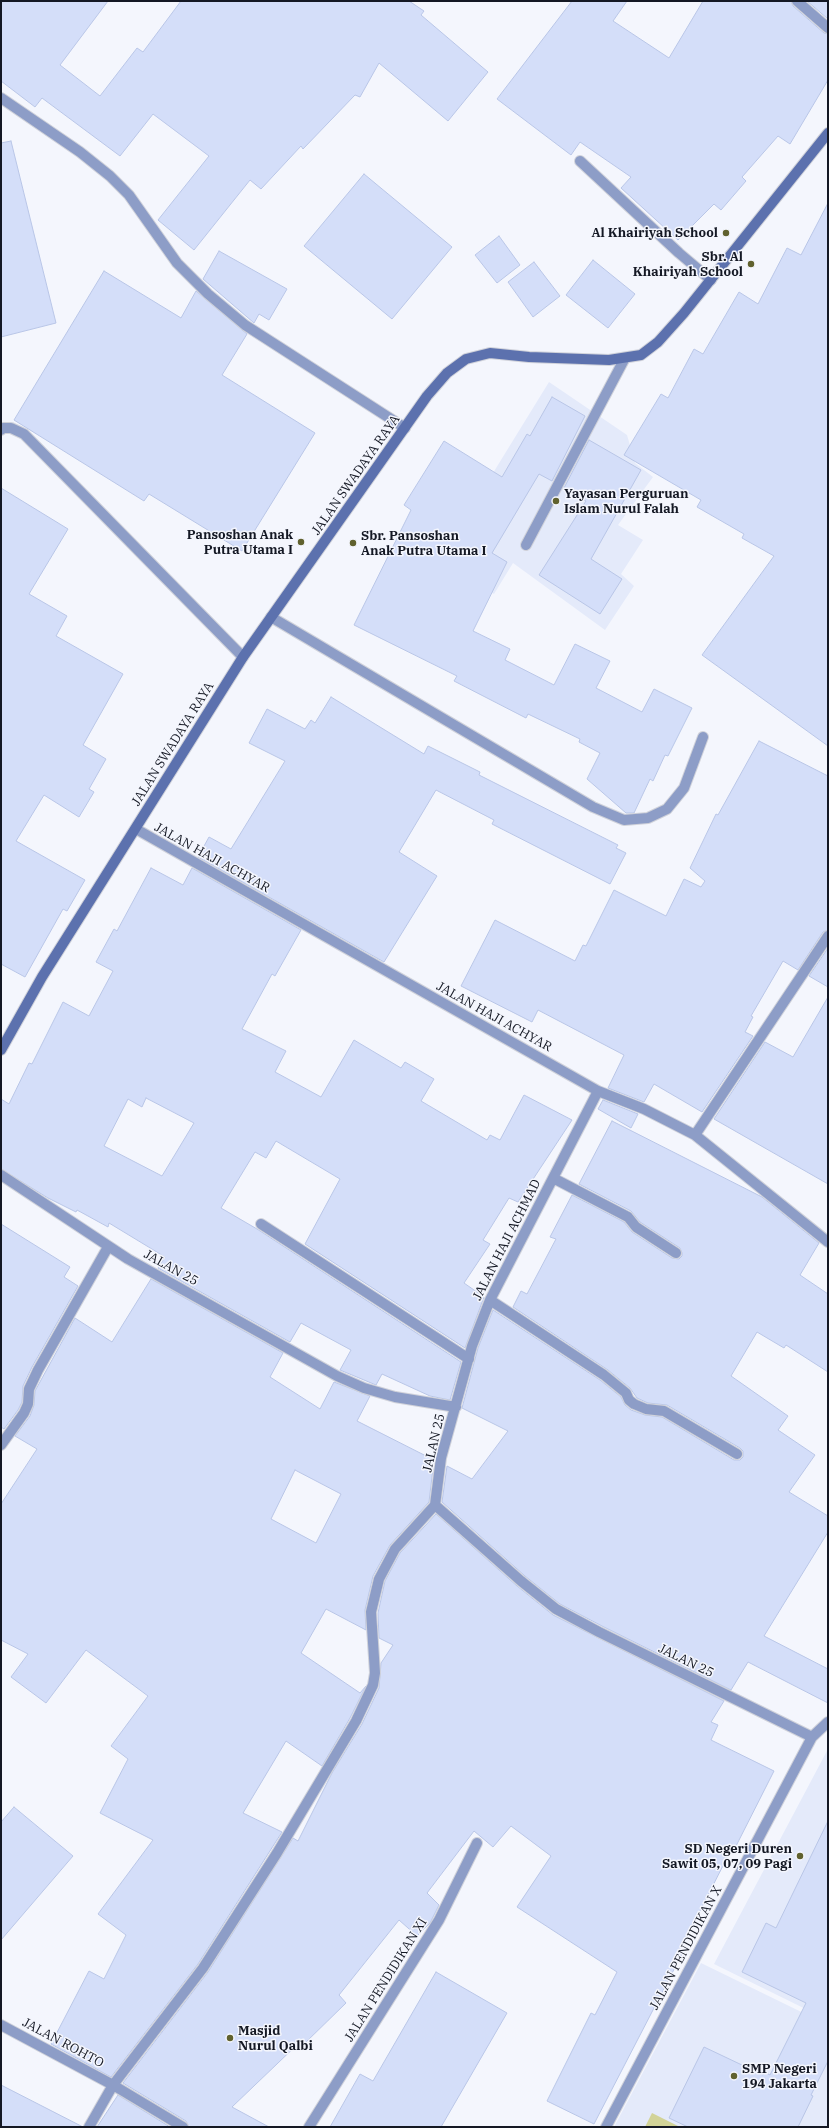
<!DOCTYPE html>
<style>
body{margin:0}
#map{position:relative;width:829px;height:2128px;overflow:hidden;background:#f4f6fd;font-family:"IBM Plex Serif",serif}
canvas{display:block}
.frame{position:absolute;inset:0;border:2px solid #141824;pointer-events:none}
</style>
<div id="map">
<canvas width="829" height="2128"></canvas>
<div class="frame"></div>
</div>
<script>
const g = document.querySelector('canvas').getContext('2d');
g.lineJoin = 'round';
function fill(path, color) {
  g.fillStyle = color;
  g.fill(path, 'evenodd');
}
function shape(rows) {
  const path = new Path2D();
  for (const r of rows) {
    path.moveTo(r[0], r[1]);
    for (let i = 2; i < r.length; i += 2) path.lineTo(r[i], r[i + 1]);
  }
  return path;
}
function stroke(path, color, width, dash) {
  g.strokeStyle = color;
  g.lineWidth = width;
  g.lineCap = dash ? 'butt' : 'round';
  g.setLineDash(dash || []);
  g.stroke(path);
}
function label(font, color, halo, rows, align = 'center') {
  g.font = font + ' "IBM Plex Serif",serif';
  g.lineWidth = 3;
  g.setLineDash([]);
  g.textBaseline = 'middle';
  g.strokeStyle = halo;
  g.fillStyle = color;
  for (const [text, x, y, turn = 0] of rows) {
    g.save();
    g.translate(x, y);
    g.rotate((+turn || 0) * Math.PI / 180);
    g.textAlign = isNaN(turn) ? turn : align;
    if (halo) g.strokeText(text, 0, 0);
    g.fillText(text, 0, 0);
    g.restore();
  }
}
fill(shape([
 [549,382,627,435,635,463,653,477,618,525,643,540,621,574,634,586,605,630,513,563,494,594,437,564],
 [828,1749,828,2020,714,1964],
 [701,1963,828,2025,828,2127,614,2127]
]), '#e4eafa');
fill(shape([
 [652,2113,680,2127,645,2127]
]), '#d2d398');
const building = shape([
 [1,1,108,1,60,65,100,96,137,48,143,52,181,1,409,1,424,11,421,15,488,72,448,121,379,63,360,97,355,95,303,149,301,146,261,189,250,180,194,250,158,220,209,156,153,114,120,156,42,98,35,107,1,81,1,1],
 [572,1,627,1,613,21,669,58,703,1,791,1,793,6,824,33,828,34,828,80,790,144,778,136,742,177,746,181,721,210,714,204,678,240,621,188,631,177,580,142,571,155,497,99,572,1],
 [807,1,828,1,828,19,807,1],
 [11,141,56,323,1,337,1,143,11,141],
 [364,174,452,247,392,319,304,246,364,174],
 [828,203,828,746,702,655,774,556,742,538,744,534,697,507,701,500,624,455,661,394,668,398,694,349,703,354,739,292,758,304,787,248,801,255,828,203],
 [499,236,520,265,497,283,475,255,499,236],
 [219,251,287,289,269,320,259,314,254,323,203,279,219,251],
 [593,260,635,294,608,328,566,295,593,260],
 [534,262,560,296,533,317,508,282,534,262],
 [104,271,181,318,196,291,247,334,222,375,315,433,242,551,149,494,144,501,14,420,104,271],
 [552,397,585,416,552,481,539,474,492,553,507,562,473,631,510,649,505,660,554,685,575,644,610,661,596,688,642,712,654,689,692,708,668,756,665,755,653,781,650,779,634,813,626,813,587,779,600,753,579,742,580,739,528,714,526,718,454,681,457,676,354,625,411,510,404,505,444,441,502,477,527,434,530,436,552,397],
 [589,440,641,470,591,559,622,579,600,614,539,575,586,501,564,488,589,440],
 [1,488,68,529,29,594,67,616,56,636,123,674,83,745,106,759,89,789,94,792,79,817,44,795,16,841,85,880,67,911,63,909,25,977,1,964,1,488],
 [331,697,424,754,428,746,480,772,479,775,618,845,616,848,626,853,610,884,492,824,494,820,436,790,399,852,437,876,384,962,198,857,209,837,231,849,285,761,249,743,267,709,305,729,311,720,315,723,331,697],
 [759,741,828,776,828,930,823,932,798,970,783,961,751,1016,753,1017,745,1032,753,1036,702,1112,654,1084,644,1102,608,1088,624,1055,538,1010,532,1022,461,986,495,920,575,961,583,945,586,946,614,890,666,916,684,879,701,887,705,881,690,868,716,814,718,815,759,741],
 [151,868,183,885,192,868,301,930,275,976,272,974,242,1029,286,1051,275,1072,321,1097,354,1040,401,1068,405,1062,434,1079,421,1101,487,1140,490,1135,500,1140,524,1095,572,1120,518,1202,509,1198,483,1240,490,1244,464,1283,484,1297,465,1348,305,1244,340,1179,276,1141,266,1158,255,1152,221,1208,257,1229,461,1362,450,1400,430,1396,382,1374,376,1385,340,1370,351,1350,301,1323,290,1342,158,1268,165,1257,109,1223,108,1227,77,1210,76,1212,48,1198,1,1169,1,1099,9,1104,29,1063,32,1064,63,1002,89,1016,113,971,96,962,114,929,117,931,151,868],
 [146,1098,194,1123,162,1176,104,1146,128,1099,142,1107,146,1098],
 [828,948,828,987,809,976,828,948],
 [828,997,828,1184,714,1119,765,1042,793,1057,828,997],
 [603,1100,638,1114,631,1128,598,1109,603,1100],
 [612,1121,762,1197,819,1243,800,1275,828,1294,828,1372,786,1345,784,1348,757,1332,731,1376,788,1416,778,1430,815,1455,789,1492,828,1516,828,1532,764,1636,828,1669,828,1703,748,1662,731,1690,602,1626,560,1604,525,1576,442,1502,447,1466,472,1479,508,1431,462,1408,478,1348,493,1310,600,1380,621,1397,625,1405,631,1410,645,1415,662,1417,734,1460,740,1460,743,1457,743,1451,740,1448,667,1405,648,1403,637,1398,630,1388,608,1370,513,1307,521,1291,527,1294,556,1239,550,1237,572,1195,624,1222,632,1232,672,1258,679,1259,682,1256,682,1253,680,1248,640,1222,631,1211,579,1184,612,1121],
 [1,1224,70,1267,64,1277,78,1286,32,1367,23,1386,22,1402,18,1410,4,1429,1,1427,1,1224],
 [151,1279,283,1353,270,1377,320,1409,334,1382,370,1396,357,1421,434,1460,429,1502,390,1545,373,1576,365,1610,366,1630,326,1609,301,1653,360,1693,366,1686,350,1718,322,1766,286,1741,243,1813,282,1832,198,1964,111,2077,51,2044,89,1971,104,1979,126,1935,98,1914,153,1840,100,1813,128,1759,111,1746,148,1696,86,1650,46,1703,11,1677,28,1654,1,1640,1,1504,37,1449,15,1436,30,1416,34,1405,35,1391,75,1318,112,1342,151,1279],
 [295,1470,341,1494,316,1543,271,1519,295,1470],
 [436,1514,517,1586,553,1615,724,1701,711,1722,718,1725,711,1740,774,1771,733,1852,731,1850,680,1950,683,1952,594,2124,547,2101,591,2013,595,2015,617,1972,517,1907,551,1856,511,1826,493,1847,474,1831,427,1893,439,1905,430,1923,417,1936,399,1920,339,1995,346,2003,304,2044,301,2041,232,2107,269,2127,189,2127,186,2121,123,2083,208,1972,293,1838,298,1841,332,1773,362,1724,379,1688,381,1663,393,1645,379,1638,378,1613,385,1581,400,1553,436,1514],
 [14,1807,73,1856,1,1940,1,1822,14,1807],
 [828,1821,828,2061,811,2095,813,2096,798,2127,688,2127,669,2118,704,2047,763,2075,764,2072,770,2075,806,2003,742,1972,766,1923,776,1928,828,1821],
 [436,1972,507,2013,441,2127,330,2127,360,2074,373,2081,436,1972],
 [1,2085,83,2127,1,2127,1,2085],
 [118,2095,170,2127,97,2127,118,2095]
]);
fill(building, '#d4def9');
stroke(building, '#b9c6e7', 1);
const lane = shape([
 [580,161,679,253,711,280],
 [526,545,625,358]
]);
const street = shape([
 [797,1,828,28],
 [1,98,80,152,110,176,129,195,177,263,208,294,245,325,405,428],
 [1,430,3,428,11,428,24,434,243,657],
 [271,617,593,807,624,820,648,818,667,809,684,788,703,737],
 [136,829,598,1091,644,1109,695,1135,828,1242],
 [598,1091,490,1300,472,1346,441,1458,435,1505,521,1581,556,1609,599,1632,812,1737],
 [695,1135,828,936],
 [1,1175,128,1259,337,1376,364,1388,395,1397,456,1407],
 [553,1178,628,1217,636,1227,676,1253],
 [261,1224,469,1359],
 [490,1300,604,1375,626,1393,629,1400,634,1404,646,1409,664,1411,737,1454],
 [1,1445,24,1413,28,1404,29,1389,38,1370,108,1247],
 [1,2025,113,2085,183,2127],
 [89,2127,113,2085,203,1968,277,1853,356,1721,373,1685,375,1673,371,1612,379,1579,395,1549,435,1505],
 [309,2127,439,1920,477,1843],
 [606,2127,812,1737,828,1722]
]);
const secondary = shape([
 [1,1050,42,977,243,657,427,396,447,373,466,359,490,353,529,357,609,360,641,355,658,342,684,313,828,133]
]);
stroke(lane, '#d0d2da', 12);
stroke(street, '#d0d2da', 12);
stroke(secondary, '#d0d2da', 12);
stroke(lane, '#8d9dc7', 10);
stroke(street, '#8d9dc7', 10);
stroke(secondary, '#5c71ae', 10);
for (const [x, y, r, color] of [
 [726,233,4,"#60612e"],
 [751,264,4,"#60612e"],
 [556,501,4,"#60612e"],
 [301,542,4,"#60612e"],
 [353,543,4,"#60612e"],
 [800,1856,4,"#60612e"],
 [230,2038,4,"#60612e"],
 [734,2076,4,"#60612e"]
]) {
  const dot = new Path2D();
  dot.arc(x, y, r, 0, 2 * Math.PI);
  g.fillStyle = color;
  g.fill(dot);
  stroke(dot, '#f4f6fd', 1.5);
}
label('bold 13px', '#141824', '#f4f6fd', [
 ["Al Khairiyah School",718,233],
 ["Sbr. Al",743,257],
 ["Khairiyah School",743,272],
 ["Yayasan Perguruan",564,494,"left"],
 ["Islam Nurul Falah",564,509,"left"],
 ["Pansoshan Anak",293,535],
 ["Putra Utama I",293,550],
 ["Sbr. Pansoshan",361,536,"left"],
 ["Anak Putra Utama I",361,551,"left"],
 ["SD Negeri Duren",792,1849],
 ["Sawit 05, 07, 09 Pagi",792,1864],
 ["Masjid",238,2031,"left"],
 ["Nurul Qalbi",238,2046,"left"],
 ["SMP Negeri",742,2069,"left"],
 ["194 Jakarta",742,2084,"left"]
], 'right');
label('13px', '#141824', '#f4f6fd', [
 ["JALAN SWADAYA RAYA",356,475,-55],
 ["JALAN SWADAYA RAYA",173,744,-58],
 ["JALAN HAJI ACHYAR",212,858,29],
 ["JALAN HAJI ACHYAR",494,1017,29],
 ["JALAN HAJI ACHMAD",507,1240,-63],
 ["JALAN 25",171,1268,29],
 ["JALAN 25",434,1443,-77],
 ["JALAN 25",686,1661,26],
 ["JALAN PENDIDIKAN X",686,1948,-62],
 ["JALAN PENDIDIKAN XI",386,1980,-58],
 ["JALAN ROHTO",63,2043,28]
]);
</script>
